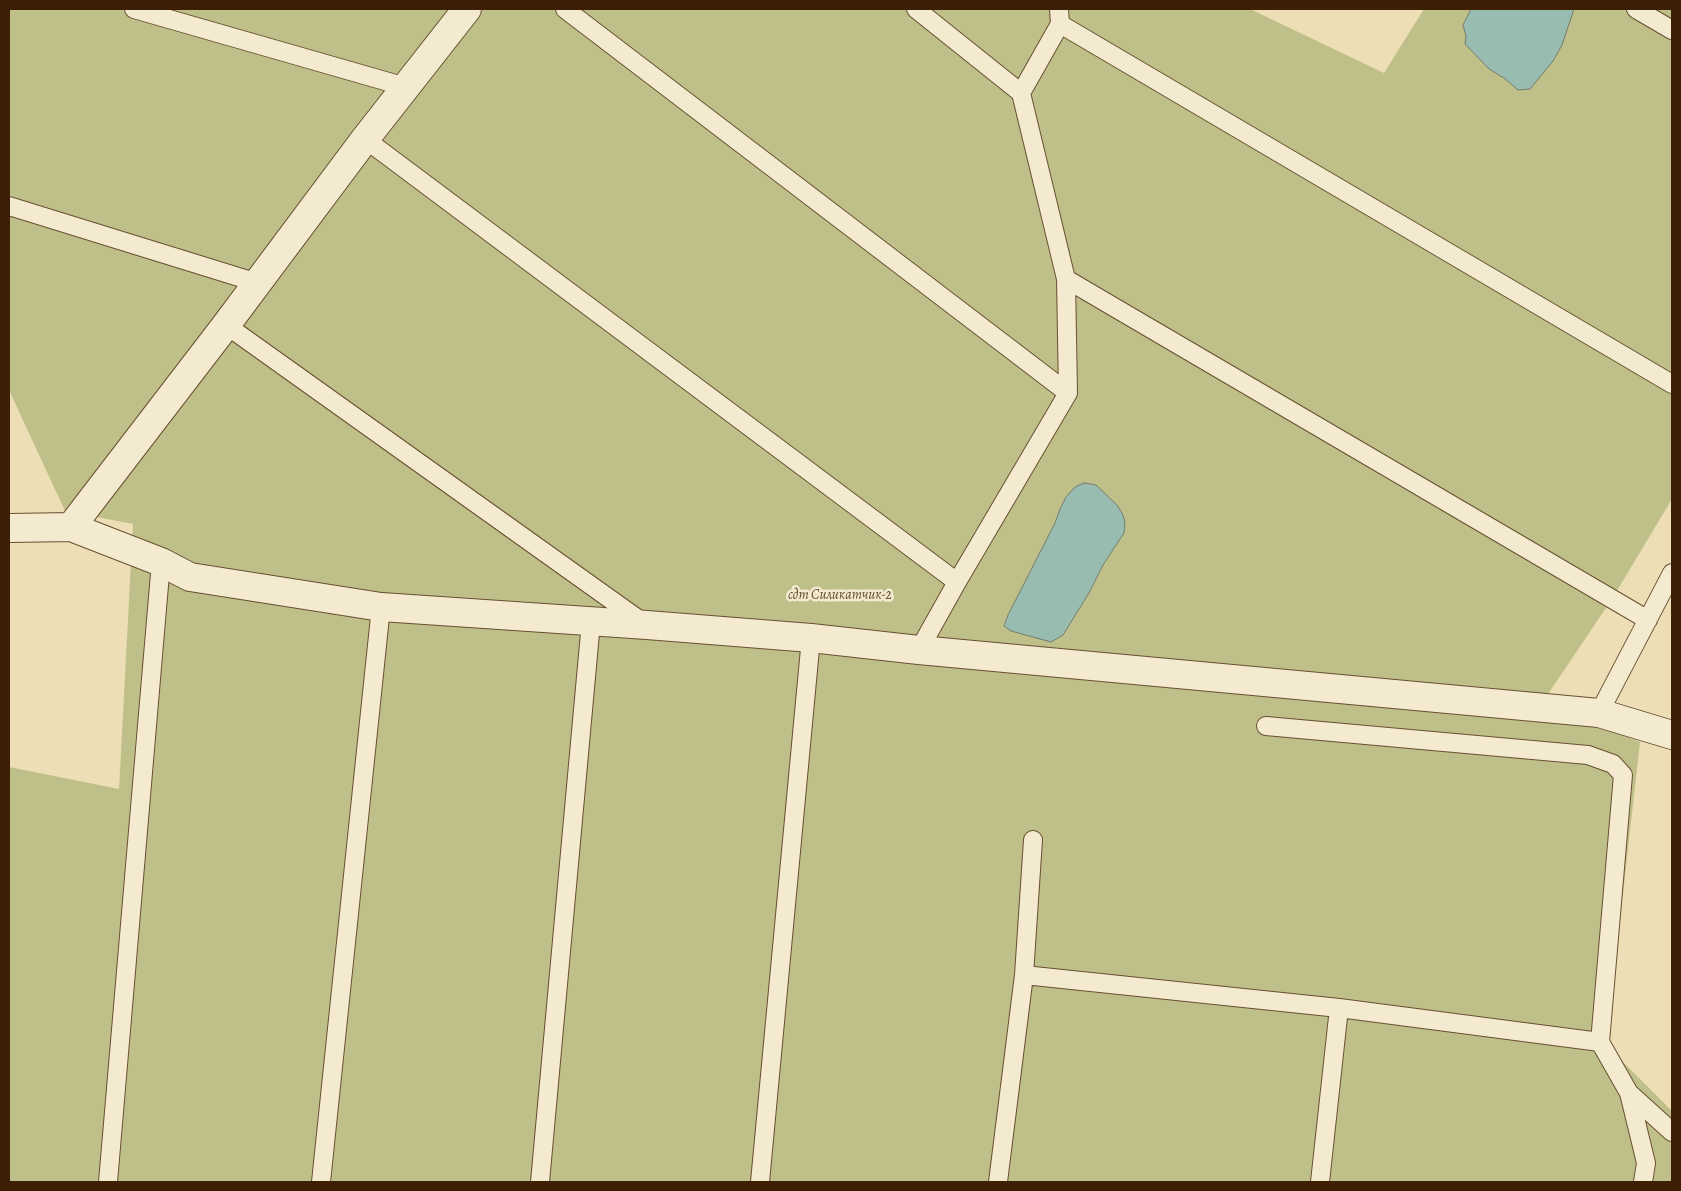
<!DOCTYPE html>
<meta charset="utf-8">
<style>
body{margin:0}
#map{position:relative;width:1681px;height:1191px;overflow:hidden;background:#eedeb5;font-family:Alegreya,serif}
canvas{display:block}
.frame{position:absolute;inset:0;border:10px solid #3c1f05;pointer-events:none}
</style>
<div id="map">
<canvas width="1681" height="1191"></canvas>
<div class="frame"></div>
</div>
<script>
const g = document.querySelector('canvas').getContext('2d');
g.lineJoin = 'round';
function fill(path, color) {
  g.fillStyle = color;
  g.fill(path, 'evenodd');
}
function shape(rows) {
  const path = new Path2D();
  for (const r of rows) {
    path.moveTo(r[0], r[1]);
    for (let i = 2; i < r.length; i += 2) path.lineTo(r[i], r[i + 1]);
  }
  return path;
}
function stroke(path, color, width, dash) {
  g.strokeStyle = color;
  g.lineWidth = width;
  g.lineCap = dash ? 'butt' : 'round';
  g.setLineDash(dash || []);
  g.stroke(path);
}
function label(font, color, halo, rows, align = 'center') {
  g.font = font + ' Alegreya,serif';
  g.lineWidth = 5;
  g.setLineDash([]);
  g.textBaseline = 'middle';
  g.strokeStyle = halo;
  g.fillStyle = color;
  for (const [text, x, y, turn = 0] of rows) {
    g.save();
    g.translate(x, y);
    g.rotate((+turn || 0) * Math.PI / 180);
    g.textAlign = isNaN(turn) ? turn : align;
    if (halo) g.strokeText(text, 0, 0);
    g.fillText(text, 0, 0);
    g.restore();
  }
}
fill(shape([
 [9,9,1250,9,1384,73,1424,9,1672,9,1672,499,1612,599,1542,703,1640,742,1606,1045,1672,1111,1672,1182,9,1182,9,767,119,789,133,524,65,511,9,390]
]), '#bfc089');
const water = shape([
 [1471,9,1574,9,1562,45,1553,61,1530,89,1518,90,1504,78,1489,69,1465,44,1466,36,1463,25,1471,9],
 [1084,483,1096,485,1117,505,1123,515,1125,523,1124,533,1103,565,1089,593,1063,635,1051,642,1011,631,1004,626,1008,615,1055,523,1060,509,1066,497,1075,487,1084,483]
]);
fill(water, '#99bcb0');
stroke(water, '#747d6c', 1);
const service = shape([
 [134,9,406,87],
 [565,9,1068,393],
 [916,9,1021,93,1066,279,1068,393,957,582,919,650],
 [1636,9,1672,30],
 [1060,24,1672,384],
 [1021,93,1060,24,1059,9],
 [365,139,957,582],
 [9,206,258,283],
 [1066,279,1648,620],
 [226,325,645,624],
 [1599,713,1672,573],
 [1266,726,1588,755,1613,764,1623,775,1600,1042],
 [1024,975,1339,1008,1600,1042,1629,1093,1672,1132],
 [1629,1093,1646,1163,1643,1182],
 [108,1182,161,562],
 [321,1182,381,607],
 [540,1182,591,622],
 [760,1182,811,638],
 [998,1182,1024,975,1033,840],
 [1320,1182,1339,1008]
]);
const minor = shape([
 [71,527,226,325,365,139,467,9],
 [9,528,71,527,161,562,190,577,381,607,647,625,811,638,919,650,1599,713,1672,735]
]);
stroke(service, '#684f31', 20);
stroke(minor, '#684f31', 30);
stroke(service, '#f4eacf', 18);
stroke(minor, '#f4eacf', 28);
label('italic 14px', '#634f2d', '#f4eacf', [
 ["сдт Силикатчик-2",840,596]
]);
</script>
